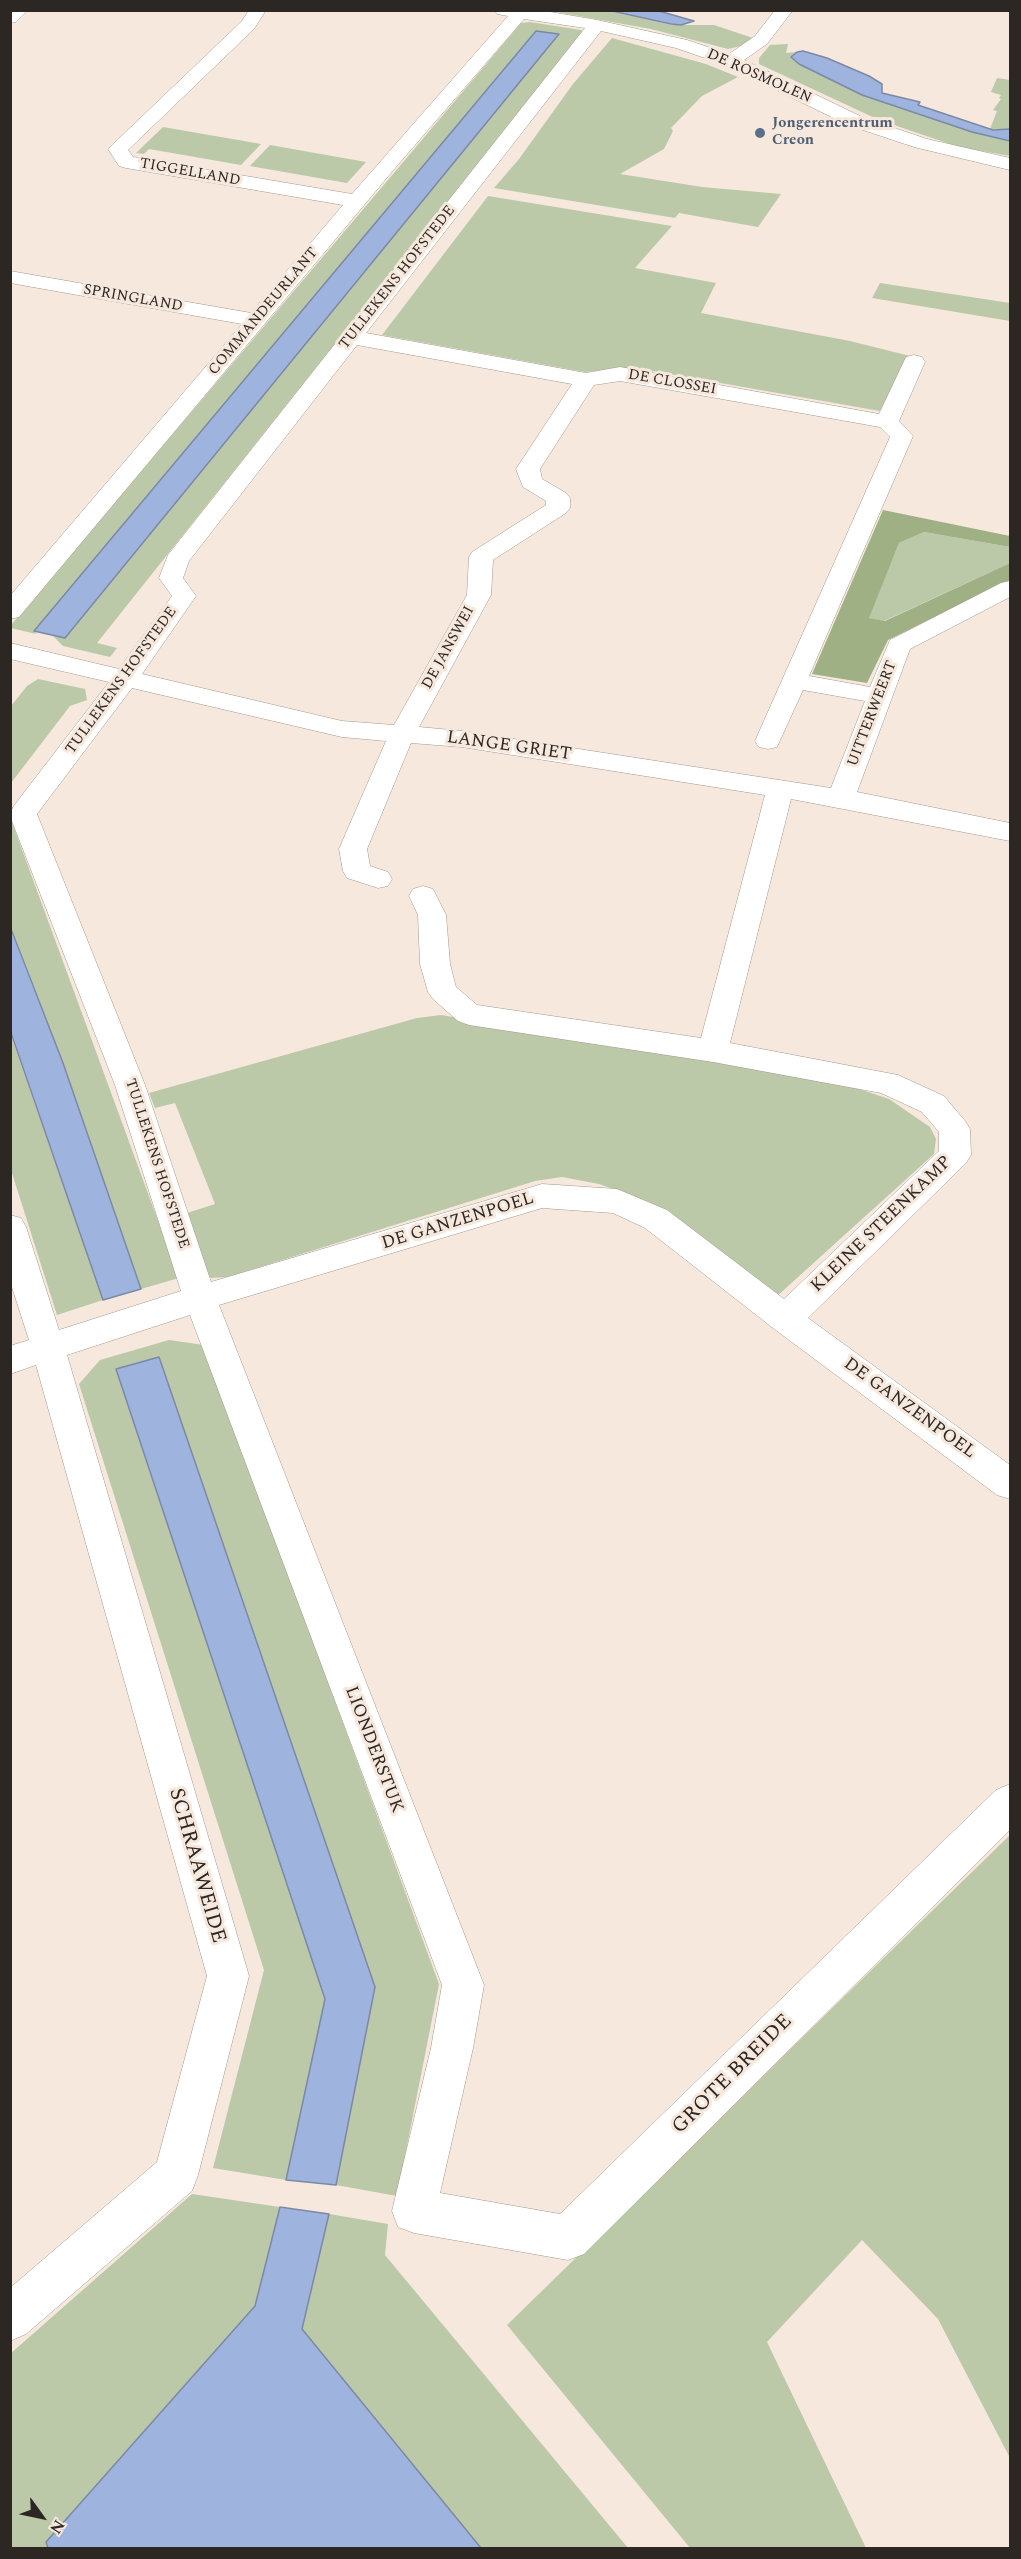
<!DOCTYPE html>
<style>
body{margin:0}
#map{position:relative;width:1021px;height:2559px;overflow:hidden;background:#f6e8dc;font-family:Spectral,serif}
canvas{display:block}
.frame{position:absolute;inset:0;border:12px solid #2d2723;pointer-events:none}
.north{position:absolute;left:12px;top:2487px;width:60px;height:60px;-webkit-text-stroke:4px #f6e8dc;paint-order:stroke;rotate:123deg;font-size:16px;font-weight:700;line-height:24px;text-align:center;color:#2d2723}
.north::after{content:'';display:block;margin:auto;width:21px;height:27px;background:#2d2723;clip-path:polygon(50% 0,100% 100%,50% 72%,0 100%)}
</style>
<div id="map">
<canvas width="1021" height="2559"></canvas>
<div class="frame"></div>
<div class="north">N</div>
</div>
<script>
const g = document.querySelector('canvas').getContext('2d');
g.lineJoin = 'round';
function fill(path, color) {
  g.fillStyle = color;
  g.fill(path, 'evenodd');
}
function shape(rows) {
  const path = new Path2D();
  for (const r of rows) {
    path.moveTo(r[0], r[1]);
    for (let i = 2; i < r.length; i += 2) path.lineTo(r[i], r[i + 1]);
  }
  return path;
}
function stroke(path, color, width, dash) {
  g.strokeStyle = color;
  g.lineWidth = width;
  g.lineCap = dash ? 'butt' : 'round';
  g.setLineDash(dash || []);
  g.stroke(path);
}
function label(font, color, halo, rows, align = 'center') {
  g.font = font + ' Spectral,serif';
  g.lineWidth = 6;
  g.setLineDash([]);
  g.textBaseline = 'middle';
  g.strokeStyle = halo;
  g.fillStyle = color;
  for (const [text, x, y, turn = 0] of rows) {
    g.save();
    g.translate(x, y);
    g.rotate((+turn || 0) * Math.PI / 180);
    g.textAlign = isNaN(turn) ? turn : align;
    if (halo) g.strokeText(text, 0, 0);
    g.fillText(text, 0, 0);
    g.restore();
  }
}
fill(shape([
 [551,11,609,11,672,25,714,25,753,38,741,46,728,49,651,29],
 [530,22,581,30,583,32,97,643,117,648,110,657,63,646,53,636,65,638,558,34,536,31,35,631,36,634,11,628,11,625,521,23],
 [612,38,706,64,738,77,702,96,671,128,673,131,664,149,620,174,702,187,781,194,758,227,679,213,675,218,494,188,519,159,573,84],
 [788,44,786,53,797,52,791,57,799,64,862,95,972,132,1010,141,1010,156,959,147,879,120,759,64,759,58,770,45],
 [997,78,1010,80,1010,129,990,129,997,111,993,110,1001,99,999,98,1001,95,991,92],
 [163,127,261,144,241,165,149,149,144,154,136,153],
 [270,145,366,162,347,183,250,166],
 [488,196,672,226,635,268,716,283,701,313,850,341,910,356,880,411,635,368,585,372,382,335],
 [880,283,1010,303,1010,321,872,298],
 [924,532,1010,547,1010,563,884,621,868,618,899,543],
 [38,679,85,689,87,700,70,706,11,783,11,706,27,686],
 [10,817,179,1278,141,1289,63,1063,11,926],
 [441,1015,838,1082,889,1099,930,1127,936,1139,934,1154,776,1297,639,1198,599,1184,562,1177,535,1181,228,1277,211,1278,202,1270,184,1214,215,1204,175,1103,155,1108,149,1093,417,1018],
 [10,1033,103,1300,57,1315,11,1170],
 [169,1340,204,1345,439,1984,397,2196,336,2185,375,1986,306,1937,325,1999,286,2180,213,2168,264,1970,79,1384,100,1360],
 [1010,1835,1010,2458,938,2319,862,2240,767,2342,866,2548,690,2548,507,2325],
 [192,2194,280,2207,255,2306,47,2542,48,2548,11,2548,10,2354],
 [329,2214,388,2224,385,2255,628,2548,481,2548,302,2329]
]), '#bbc9a8');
fill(shape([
 [883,510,1010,536,1010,547,924,532,899,543,869,618,885,621,1010,563,1010,580,888,640,867,683,812,674]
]), '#9fb184');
const water = shape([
 [612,11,659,11,694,21,681,25,671,24,612,11],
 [536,31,559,34,65,638,34,631,536,31],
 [803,51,827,58,869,76,882,84,882,93,920,102,918,105,993,130,1010,129,1010,141,972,132,862,95,799,64,791,57,797,52,803,51],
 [10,926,63,1063,141,1289,103,1300,11,1033,10,926],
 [159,1357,375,1987,336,2185,286,2180,325,1999,116,1369,159,1357],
 [280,2207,329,2214,302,2329,481,2548,48,2548,46,2542,255,2306,280,2207]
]);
fill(water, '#9eb3de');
stroke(water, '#7c89a6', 1.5);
const minor = shape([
 [10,10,28,10,16,22,10,23,10,10],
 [249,10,266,10,254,29,128,150,133,157,352,194,508,16,497,14,495,10,539,10,597,20,687,40,729,54,755,36,775,10,793,10,767,44,744,60,862,117,927,139,1010,158,1010,170,914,147,848,125,725,65,676,48,601,31,366,333,586,373,620,367,879,414,906,357,914,355,922,357,925,362,899,421,913,436,809,676,870,687,890,640,1001,583,1010,581,1010,597,910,649,857,792,1010,823,1010,841,791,799,730,1043,898,1075,944,1096,965,1121,970,1129,971,1155,966,1163,808,1318,1010,1465,1010,1499,997,1495,773,1328,645,1228,613,1213,542,1208,219,1305,484,1985,473,2048,440,2193,560,2214,996,1790,1010,1784,1010,1830,584,2254,568,2260,414,2233,398,2227,392,2211,431,2048,442,1985,190,1315,67,1355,249,1976,198,2175,192,2191,26,2334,10,2341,10,2288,157,2162,207,1976,36,1365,10,1374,10,1346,29,1340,10,1281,10,1215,21,1218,26,1227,59,1330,181,1291,115,1085,10,816,13,807,109,682,10,659,10,643,119,669,172,596,159,578,168,555,585,28,524,19,396,167,19,617,10,619,10,596,242,324,10,283,10,271,251,313,343,205,126,168,119,166,108,149,242,21,249,10],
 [357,345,572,384,516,469,523,487,546,501,546,505,472,552,469,557,467,595,394,725,342,721,142,674,196,596,183,578,189,561,357,345],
 [620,381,880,427,890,437,755,741,759,747,768,749,777,747,803,690,865,701,831,788,462,731,419,727,491,595,493,560,566,513,570,508,570,498,566,493,542,479,540,469,594,385,620,381],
 [132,688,342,737,386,741,339,849,343,871,347,878,378,888,388,886,392,879,388,872,370,866,367,849,411,743,462,747,765,795,701,1038,477,1005,456,987,450,964,446,915,433,889,423,886,413,889,409,896,418,915,420,964,428,992,433,999,458,1021,469,1025,713,1062,881,1093,922,1112,939,1132,939,1151,784,1299,667,1210,617,1189,542,1184,211,1282,145,1085,37,814,132,688]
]);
stroke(minor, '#a5988d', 1);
fill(minor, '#fff');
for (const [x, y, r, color] of [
 [760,133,6,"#5c6f8a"]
]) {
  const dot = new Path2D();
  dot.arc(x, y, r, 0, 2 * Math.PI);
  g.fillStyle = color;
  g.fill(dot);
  stroke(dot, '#f6e8dc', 2);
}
label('15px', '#2d2723', '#f6e8dc', [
 ["DE ROSMOLEN",759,77,24],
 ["TIGGELLAND",190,173,10],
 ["TULLEKENS HOFSTEDE",398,278,-52],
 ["SPRINGLAND",133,299,10],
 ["COMMANDEURLANT",264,312,-50],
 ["DE CLOSSEI",672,383,10],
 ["DE JANSWEI",449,648,-61],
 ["TULLEKENS HOFSTEDE",122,681,-54],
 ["UITTERWEERT",873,714,-69],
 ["TULLEKENS HOFSTEDE",156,1164,72]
]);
label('bold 15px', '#4e5e75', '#f6e8dc', [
 ["Jongerencentrum",772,124],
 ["Creon",772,141]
], 'left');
label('18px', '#2d2723', '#f6e8dc', [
 ["LANGE GRIET",509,747,8],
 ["DE GANZENPOEL",458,1222,-17],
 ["KLEINE STEENKAMP",882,1225,-44],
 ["DE GANZENPOEL",909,1409,36],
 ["LIONDERSTUK",373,1750,69]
]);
label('21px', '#2d2723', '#f6e8dc', [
 ["SCHRAAWEIDE",196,1866,74],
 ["GROTE BREIDE",733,2075,-45]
]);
</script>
